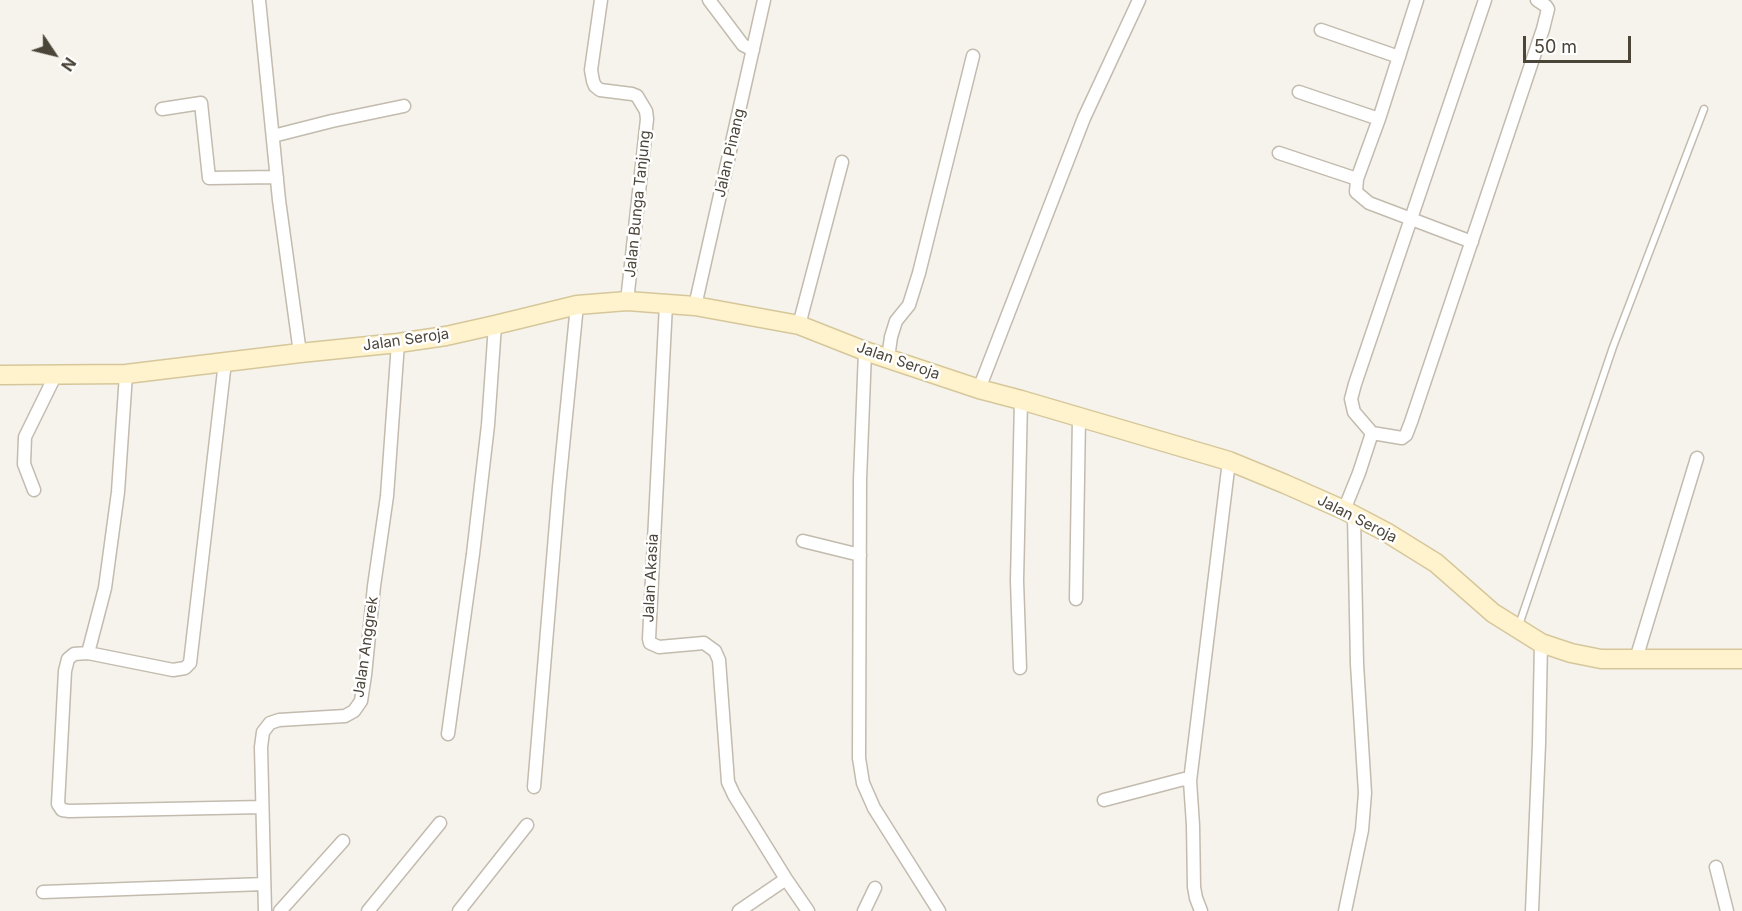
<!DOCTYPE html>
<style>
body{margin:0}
#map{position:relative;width:1742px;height:911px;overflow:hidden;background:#f6f3ec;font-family:Inter,sans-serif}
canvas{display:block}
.north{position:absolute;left:24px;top:24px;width:60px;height:60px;-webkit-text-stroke:4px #fff;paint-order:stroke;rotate:125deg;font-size:16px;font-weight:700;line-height:24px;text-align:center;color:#4b4439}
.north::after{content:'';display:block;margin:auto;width:21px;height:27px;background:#4b4439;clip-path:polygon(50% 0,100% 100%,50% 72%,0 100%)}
.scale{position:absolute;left:1523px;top:36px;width:108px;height:27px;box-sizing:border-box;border:3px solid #4b4439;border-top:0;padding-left:8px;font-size:18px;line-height:21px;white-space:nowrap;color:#4b4439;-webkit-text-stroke:4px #fff;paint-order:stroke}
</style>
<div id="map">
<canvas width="1742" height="911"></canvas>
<div class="north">N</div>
<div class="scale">50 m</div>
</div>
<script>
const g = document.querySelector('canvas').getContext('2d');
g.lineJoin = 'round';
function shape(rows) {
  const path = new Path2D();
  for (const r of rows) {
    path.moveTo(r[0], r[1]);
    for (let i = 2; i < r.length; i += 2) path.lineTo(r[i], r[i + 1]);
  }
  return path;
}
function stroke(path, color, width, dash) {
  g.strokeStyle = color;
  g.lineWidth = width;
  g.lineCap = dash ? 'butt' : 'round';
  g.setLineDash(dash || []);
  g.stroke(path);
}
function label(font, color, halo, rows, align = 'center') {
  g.font = font + ' Inter,sans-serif';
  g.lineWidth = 5;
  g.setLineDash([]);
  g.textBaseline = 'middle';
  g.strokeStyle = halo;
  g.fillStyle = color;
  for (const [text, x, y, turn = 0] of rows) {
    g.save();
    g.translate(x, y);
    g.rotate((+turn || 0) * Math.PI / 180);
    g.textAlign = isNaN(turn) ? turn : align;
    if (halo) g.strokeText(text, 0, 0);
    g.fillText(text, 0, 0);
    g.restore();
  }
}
const lane = shape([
 [1519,625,1613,347,1704,109]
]);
const street = shape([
 [259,0,279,200,300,353],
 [601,0,591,70,593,81,595,86,600,90,632,94,637,96,646,111,647,119,627,301],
 [709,0,743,45,753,50],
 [1417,0,1379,119,1357,179,1356,192,1369,203,1472,242],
 [1321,30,1399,57],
 [1299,92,1379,119],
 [162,109,201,103,209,178,277,177],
 [273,136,332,121,404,106],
 [1279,153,1357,179],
 [666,304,649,639,650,643,659,647,704,643,715,651,719,660,728,782,734,795,786,879,808,911],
 [695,306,764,0],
 [799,325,842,162],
 [865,351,860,480,859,758,863,783,874,808,939,911],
 [888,358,891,337,896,321,909,305,919,273,973,56],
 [225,362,190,663,185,668,173,670,88,653,74,654,68,659,65,671,58,804,62,810,69,811,262,807],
 [979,389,1084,118,1139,0],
 [1372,433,1402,438,1406,435,1411,422,1543,29,1548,9,1546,6,1537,0],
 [34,490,24,464,25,437,56,374],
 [1344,510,1359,473,1372,433,1354,412,1351,399,1355,384,1485,0],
 [803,541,860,555],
 [1076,599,1079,417],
 [88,653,105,588,118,492,126,374],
 [1636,659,1697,458],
 [1020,668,1017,581,1021,400],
 [448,734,473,554,488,425,495,325],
 [1190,781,1229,461],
 [534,787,559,487,577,305],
 [1104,800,1184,779,1190,781,1193,825,1194,887,1196,898,1201,911],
 [1716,867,1727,911],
 [43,892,264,884],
 [265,911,261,747,263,732,270,723,279,720,345,716,354,711,361,701,365,675,374,586,387,496,398,343],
 [280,911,343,841],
 [368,911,440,823],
 [459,911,527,825],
 [739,911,786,879],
 [864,911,875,888],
 [1345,911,1362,830,1365,793,1357,664,1354,516],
 [1532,911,1539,744,1541,643]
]);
const secondary = shape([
 [0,375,126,374,300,353,398,343,446,336,495,325,577,305,627,301,695,306,799,325,865,351,979,389,1021,400,1229,461,1285,484,1344,510,1386,532,1436,563,1493,613,1541,643,1571,653,1601,659,1742,659]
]);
stroke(lane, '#c2bbae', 9);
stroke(street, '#c2bbae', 15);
stroke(secondary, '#d6c79b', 21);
stroke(lane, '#fff', 6);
stroke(street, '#fff', 12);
stroke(secondary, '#fff3cd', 18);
label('15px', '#4b4439', '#fff', [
 ["Jalan Pinang",730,153,-77],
 ["Jalan Bunga Tanjung",638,204,-84],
 ["Jalan Seroja",406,340,-8],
 ["Jalan Seroja",898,361,19],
 ["Jalan Seroja",1357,519,27],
 ["Jalan Akasia",651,578,-87],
 ["Jalan Anggrek",366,647,-82]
]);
</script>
